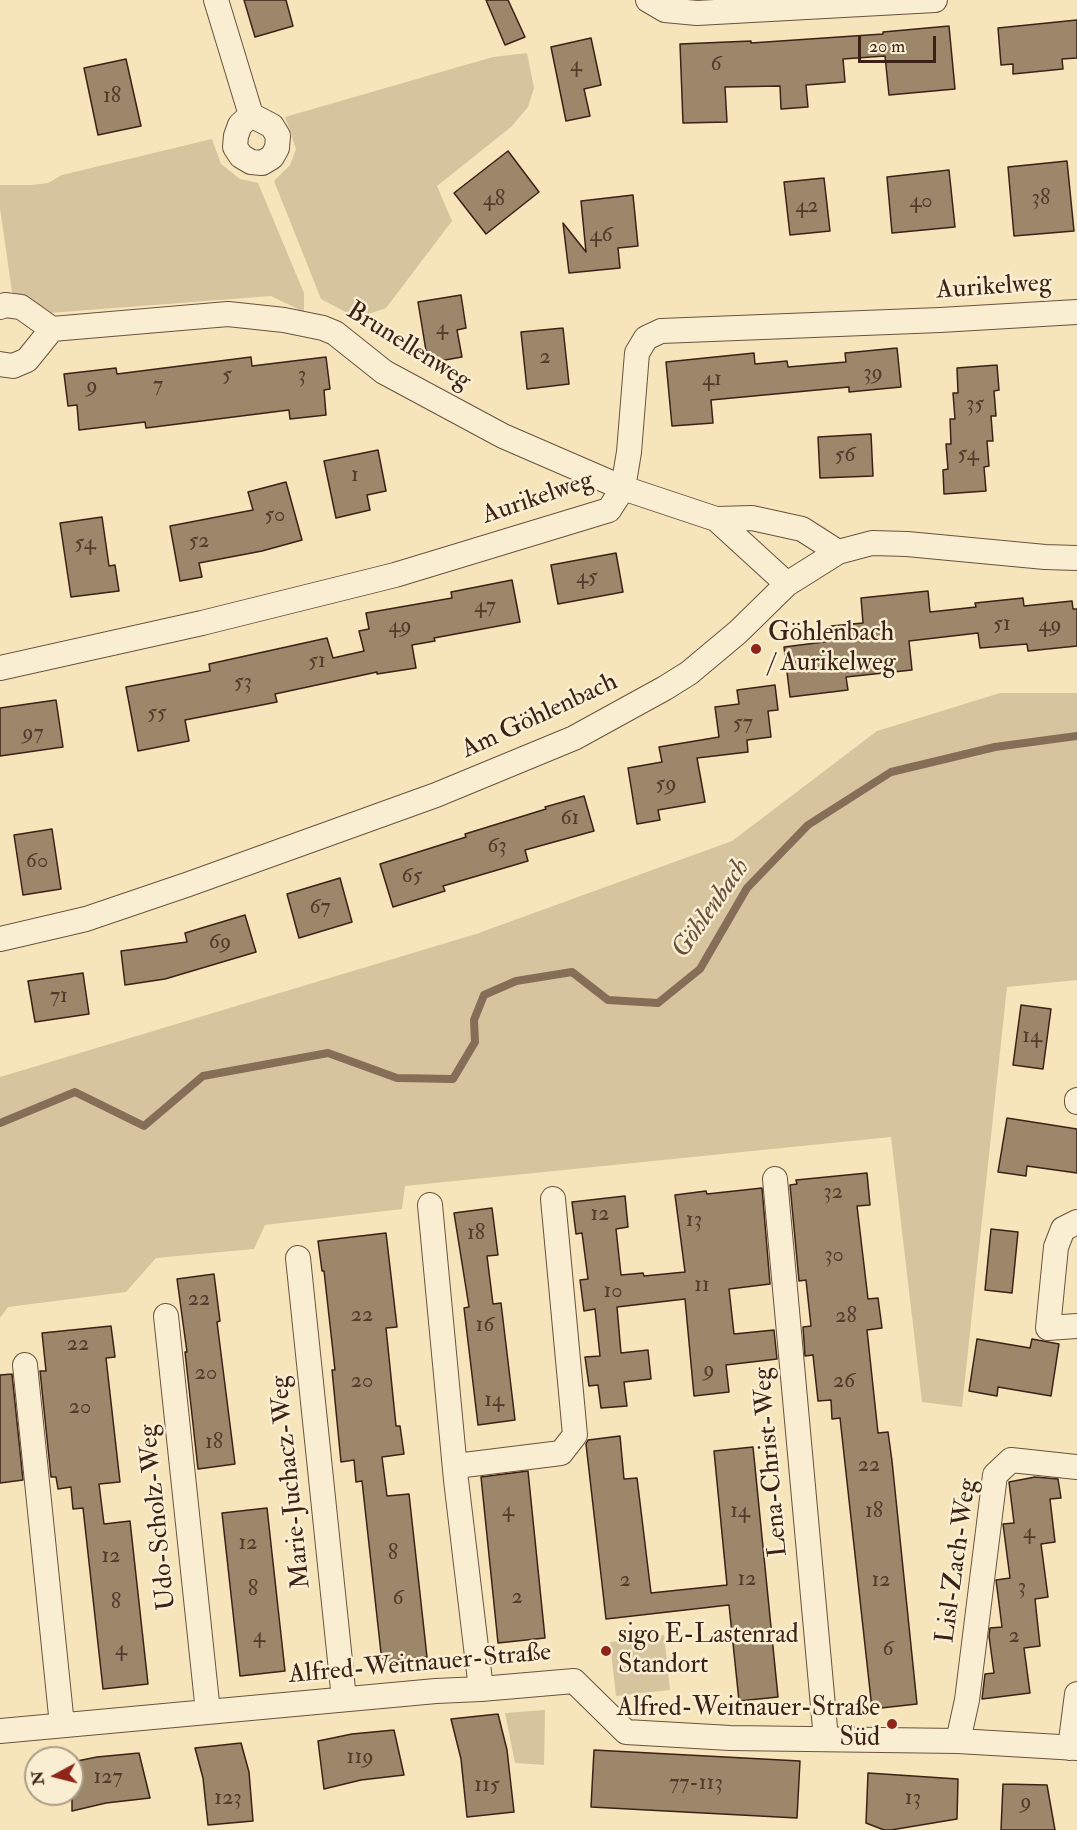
<!DOCTYPE html>
<meta charset="utf-8">
<style>
body{margin:0}
#map{position:relative;width:1077px;height:1830px;overflow:hidden;background:#f6e5ba;font-family:"IM FELL Double Pica",serif}
canvas{display:block}
.north{position:absolute;left:24px;top:1746px;width:60px;height:60px;box-sizing:border-box;background:#f9eed2;border:2px solid #ad9c87;border-radius:50%;rotate:263deg;font-size:16px;font-weight:700;line-height:24px;text-align:center;color:#3b2116}
.north::after{content:'';display:block;margin:auto;width:21px;height:27px;background:#8f2418;clip-path:polygon(50% 0,100% 100%,50% 72%,0 100%)}
.scale{position:absolute;left:858px;top:36px;width:78px;height:27px;box-sizing:border-box;border:3px solid #3b2116;border-top:0;padding-left:8px;font-size:18px;line-height:21px;white-space:nowrap;color:#3b2116;-webkit-text-stroke:4px #f9eed2;paint-order:stroke}
</style>
<div id="map">
<canvas width="1077" height="1830"></canvas>
<div class="north">N</div>
<div class="scale">20 m</div>
</div>
<script>
const g = document.querySelector('canvas').getContext('2d');
g.lineJoin = 'round';
function fill(path, color) {
  g.fillStyle = color;
  g.fill(path, 'evenodd');
}
function shape(rows) {
  const path = new Path2D();
  for (const r of rows) {
    path.moveTo(r[0], r[1]);
    for (let i = 2; i < r.length; i += 2) path.lineTo(r[i], r[i + 1]);
  }
  return path;
}
function stroke(path, color, width, dash) {
  g.strokeStyle = color;
  g.lineWidth = width;
  g.lineCap = dash ? 'butt' : 'round';
  g.setLineDash(dash || []);
  g.stroke(path);
}
function label(font, color, halo, rows, align = 'center') {
  g.font = font + ' "IM FELL Double Pica",serif';
  g.lineWidth = 5;
  g.setLineDash([]);
  g.textBaseline = 'middle';
  g.strokeStyle = halo;
  g.fillStyle = color;
  for (const [text, x, y, turn = 0] of rows) {
    g.save();
    g.translate(x, y);
    g.rotate((+turn || 0) * Math.PI / 180);
    g.textAlign = isNaN(turn) ? turn : align;
    if (halo) g.strokeText(text, 0, 0);
    g.fillText(text, 0, 0);
    g.restore();
  }
}
fill(shape([
 [527,53,534,88,528,107,511,127,437,186,452,221,386,308,357,318,321,299,274,181,290,165,296,149,285,117,493,57],
 [212,139,221,164,240,179,258,183,304,293,304,312,271,296,49,313,12,292,0,208,0,185,32,185,48,183,62,175],
 [1000,693,1077,693,1077,980,1007,987,962,1407,922,1402,891,1137,405,1186,402,1209,265,1225,254,1249,156,1258,126,1292,8,1307,0,1318,0,1077,476,934,732,841,877,731],
 [664,1635,670,1690,616,1696,610,1642],
 [545,1710,544,1765,515,1763,505,1713]
]), '#d6c49e');
stroke(shape([
 [0,1123,75,1092,144,1126,203,1076,328,1053,397,1078,453,1079,475,1042,474,1020,484,995,516,981,572,972,608,1000,658,1003,700,969,747,888,808,825,891,772,995,747,1077,736]
]), '#856e57', 8);
const building = shape([
 [244,0,286,0,293,26,255,37,244,0],
 [486,0,508,0,525,37,505,45,486,0],
 [1077,20,1077,58,1062,59,1063,69,1013,74,1013,64,1001,65,998,28,1077,20],
 [949,26,955,89,889,95,885,56,843,59,845,82,806,85,808,107,781,109,780,86,725,87,727,122,683,123,680,44,751,41,751,43,883,34,883,32,949,26],
 [591,38,601,85,584,89,590,116,566,121,551,47,591,38],
 [126,59,141,126,98,135,84,68,126,59],
 [508,151,539,192,486,234,454,193,508,151],
 [1067,161,1074,231,1014,236,1008,167,1067,161],
 [949,170,955,227,892,233,887,177,949,170],
 [824,178,830,231,790,235,784,182,824,178],
 [633,195,638,246,618,248,620,268,569,273,563,223,586,252,581,201,633,195],
 [461,295,466,328,457,330,462,357,428,363,418,302,461,295],
 [563,328,569,384,527,389,521,332,563,328],
 [897,348,901,387,849,392,849,387,711,400,713,423,672,426,666,362,754,353,755,364,787,361,788,367,846,362,845,353,897,348],
 [251,357,252,366,326,357,330,389,324,390,326,415,290,419,289,410,146,428,145,422,79,430,77,405,68,406,64,374,116,368,117,374,251,357],
 [997,365,999,390,994,391,996,416,991,416,993,441,987,441,989,466,984,467,986,491,944,494,943,470,948,469,946,444,951,444,950,419,955,419,953,393,958,393,957,368,997,365],
 [871,434,873,476,820,478,818,437,871,434],
 [378,450,386,491,367,495,370,510,336,518,324,461,378,450],
 [286,482,302,540,262,551,199,563,202,577,180,581,170,526,253,510,248,492,286,482],
 [102,517,109,566,115,565,119,591,71,597,60,523,102,517],
 [616,553,623,592,558,604,551,565,616,553],
 [512,580,520,622,434,638,435,641,412,645,416,668,377,674,377,672,275,694,277,702,185,720,189,741,138,751,126,687,210,671,209,664,327,638,333,658,364,651,359,631,369,629,366,613,452,598,451,592,512,580],
 [928,591,930,612,976,607,975,603,1023,598,1024,606,1072,601,1073,609,1077,609,1077,646,1028,651,1027,644,980,648,978,633,909,641,912,670,846,677,848,690,790,697,784,647,832,641,831,626,863,623,861,598,928,591],
 [775,685,778,710,768,711,771,737,747,740,748,752,697,758,705,802,658,810,660,820,637,824,628,768,662,762,659,747,719,737,715,707,739,704,737,690,775,685],
 [56,700,63,747,0,756,0,708,56,700],
 [584,796,594,831,525,850,528,861,443,886,445,891,393,907,380,864,466,837,465,834,546,809,545,807,584,796],
 [52,829,61,889,23,895,14,835,52,829],
 [340,878,352,922,299,938,287,894,340,878],
 [245,915,256,952,165,979,125,985,121,951,187,942,185,933,245,915],
 [83,973,89,1014,35,1022,28,981,83,973],
 [1021,1005,1051,1009,1043,1069,1013,1065,1021,1005],
 [1007,1118,1077,1129,1077,1173,1027,1166,1026,1176,998,1172,1007,1118],
 [867,1173,870,1205,857,1206,868,1299,878,1298,882,1328,867,1330,878,1433,888,1432,892,1461,917,1704,872,1709,840,1418,832,1419,831,1400,818,1401,813,1355,805,1356,803,1327,811,1326,806,1280,799,1281,790,1185,797,1184,796,1180,867,1173],
 [762,1188,770,1284,729,1289,734,1334,774,1330,777,1359,726,1365,729,1392,694,1396,685,1299,617,1307,621,1353,648,1350,651,1379,624,1382,627,1406,601,1408,598,1385,589,1386,585,1357,600,1356,595,1309,584,1311,580,1280,588,1279,582,1233,576,1234,572,1202,625,1196,628,1227,616,1229,621,1275,643,1273,644,1276,685,1272,675,1195,706,1191,707,1194,762,1188],
 [492,1208,498,1255,487,1256,493,1304,501,1303,515,1420,478,1425,464,1308,469,1307,454,1213,492,1208],
 [991,1229,1018,1232,1012,1293,985,1290,991,1229],
 [386,1233,397,1327,386,1328,396,1426,400,1426,404,1454,382,1457,387,1496,409,1494,427,1657,382,1662,362,1481,356,1482,354,1460,341,1462,332,1370,335,1370,324,1271,322,1271,318,1241,386,1233],
 [214,1274,220,1321,217,1322,235,1464,198,1469,185,1352,187,1352,177,1279,214,1274],
 [111,1326,115,1357,106,1358,120,1482,99,1484,104,1524,130,1521,148,1684,103,1689,83,1508,73,1509,71,1487,58,1489,56,1477,51,1477,40,1371,46,1371,42,1333,111,1326],
 [977,1339,1030,1348,1032,1339,1059,1344,1051,1396,998,1387,997,1396,969,1391,977,1339],
 [12,1374,23,1480,0,1483,0,1375,12,1374],
 [620,1436,624,1479,637,1478,651,1593,727,1585,714,1451,753,1447,778,1697,739,1701,729,1605,606,1619,586,1444,588,1440,620,1436],
 [528,1471,545,1638,498,1643,481,1477,528,1471],
 [1035,1477,1058,1479,1061,1498,1050,1499,1055,1542,1041,1544,1048,1597,1035,1599,1040,1646,1024,1648,1030,1693,982,1699,985,1674,994,1673,989,1636,990,1628,1002,1627,996,1580,1010,1578,1003,1524,1014,1523,1009,1482,1035,1477],
 [267,1508,285,1671,240,1676,222,1513,267,1508],
 [498,1714,507,1750,514,1812,467,1817,461,1759,451,1719,498,1714],
 [394,1730,404,1775,361,1780,324,1789,318,1741,352,1734,394,1730],
 [241,1743,249,1772,253,1821,208,1825,203,1778,195,1748,241,1743],
 [594,1750,800,1761,797,1818,591,1807,594,1750],
 [139,1753,150,1798,106,1803,72,1811,72,1762,97,1757,139,1753],
 [868,1773,958,1779,957,1819,891,1830,884,1830,866,1823,868,1773],
 [1003,1784,1047,1785,1055,1830,1001,1830,1003,1784]
]);
fill(building, '#9c876b');
stroke(building, '#3b2116', 1.5);
const minor = shape([
 [216,0,251,115,272,126,278,136,277,148,272,157,262,163,251,162,241,156,235,147,236,136,240,125,251,115],
 [648,0,665,10,697,13,935,0],
 [0,307,5,305,21,307,52,329,228,314,284,320,323,328,335,333,384,372,503,436,623,488,716,519,752,518,802,529,838,552],
 [0,364,13,366,27,360,52,329],
 [716,519,787,584],
 [0,668,202,623,395,575,609,510,623,488,629,452,637,353,646,338,661,331,940,320,1077,312],
 [0,939,86,919,189,884,436,795,574,738,665,688,689,673,738,632,787,584,838,552,872,543,907,544,1045,557,1077,558],
 [1077,1100,1077,1102],
 [775,1179,826,1739],
 [430,1205,456,1480,481,1689],
 [1077,1222,1063,1229,1056,1247,1048,1328,1077,1326],
 [298,1258,344,1699],
 [166,1316,208,1712],
 [25,1365,62,1725],
 [456,1466,561,1453,575,1435,553,1199],
 [0,1731,436,1691,481,1689,574,1681,626,1732,730,1738,958,1741,1077,1748],
 [958,1741,967,1700,995,1475,1011,1460,1077,1467],
 [1070,1748,1077,1694]
]);
stroke(minor, '#6a523f', 26);
stroke(minor, '#f9eed2', 24);
for (const [x, y, r, color] of [
 [756,649,6,"#8f2418"],
 [606,1651,6,"#8f2418"],
 [892,1724,6,"#8f2418"]
]) {
  const dot = new Path2D();
  dot.arc(x, y, r, 0, 2 * Math.PI);
  g.fillStyle = color;
  g.fill(dot);
  stroke(dot, '#f9eed2', 2);
}
label('22px', '#533a2b', null, [
 ["6",716,65],
 ["4",576,66],
 ["18",112,97],
 ["38",1041,199],
 ["48",494,200],
 ["40",921,202],
 ["42",807,207],
 ["46",601,236],
 ["4",442,329],
 ["2",545,358],
 ["39",873,374],
 ["5",227,376],
 ["3",302,376],
 ["41",712,380],
 ["7",158,386],
 ["9",92,387],
 ["35",975,405],
 ["54",968,455],
 ["56",845,456],
 ["1",355,476],
 ["50",275,516],
 ["52",199,542],
 ["54",85,544],
 ["45",587,578],
 ["47",485,607],
 ["51",1002,625],
 ["49",1050,626],
 ["49",400,627],
 ["51",317,662],
 ["53",243,683],
 ["55",157,714],
 ["57",743,724],
 ["97",33,734],
 ["59",666,785],
 ["61",570,819],
 ["63",497,847],
 ["60",37,862],
 ["65",412,877],
 ["67",320,908],
 ["69",220,943],
 ["71",59,997],
 ["14",1032,1037],
 ["32",833,1193],
 ["12",600,1215],
 ["13",694,1221],
 ["18",476,1234],
 ["30",834,1256],
 ["11",702,1286],
 ["10",613,1292],
 ["22",199,1300],
 ["22",362,1316],
 ["28",846,1317],
 ["16",485,1326],
 ["22",78,1345],
 ["9",709,1371],
 ["20",206,1374],
 ["20",362,1382],
 ["26",844,1382],
 ["14",494,1401],
 ["20",80,1408],
 ["18",214,1443],
 ["22",869,1466],
 ["4",508,1511],
 ["14",740,1512],
 ["18",874,1512],
 ["4",1029,1533],
 ["12",248,1544],
 ["8",393,1554],
 ["12",111,1557],
 ["12",747,1580],
 ["2",625,1581],
 ["12",881,1581],
 ["3",1022,1588],
 ["8",253,1590],
 ["2",517,1598],
 ["6",398,1599],
 ["8",116,1603],
 ["4",259,1637],
 ["2",1014,1637],
 ["4",121,1650],
 ["6",888,1650],
 ["119",360,1758],
 ["127",108,1778],
 ["77-113",696,1784],
 ["115",487,1786],
 ["123",228,1799],
 ["13",913,1799],
 ["9",1026,1803]
]);
label('26px', '#3b2116', '#f9eed2', [
 ["Aurikelweg",994,288,-4],
 ["Brunellenweg",408,347,32],
 ["Aurikelweg",538,499,-19],
 ["Am Göhlenbach",540,717,-25],
 ["Lena-Christ-Weg",772,1462,-95],
 ["Marie-Juchacz-Weg",292,1482,-96],
 ["Udo-Scholz-Weg",159,1517,-96],
 ["Lisl-Zach-Weg",958,1561,-82],
 ["Alfred-Weitnauer-Straße",420,1665,-5]
]);
label('26px', '#3b2116', '#f9eed2', [
 ["Göhlenbach",768,634],
 ["/ Aurikelweg",768,664],
 ["sigo E-Lastenrad",618,1636],
 ["Standort",618,1666],
 ["Alfred-Weitnauer-Straße",880,1709,"right"],
 ["Süd",880,1739,"right"]
], 'left');
label('italic 27px', '#664e3c', '#f9eed2', [
 ["Göhlenbach",712,909,-55]
]);
</script>
